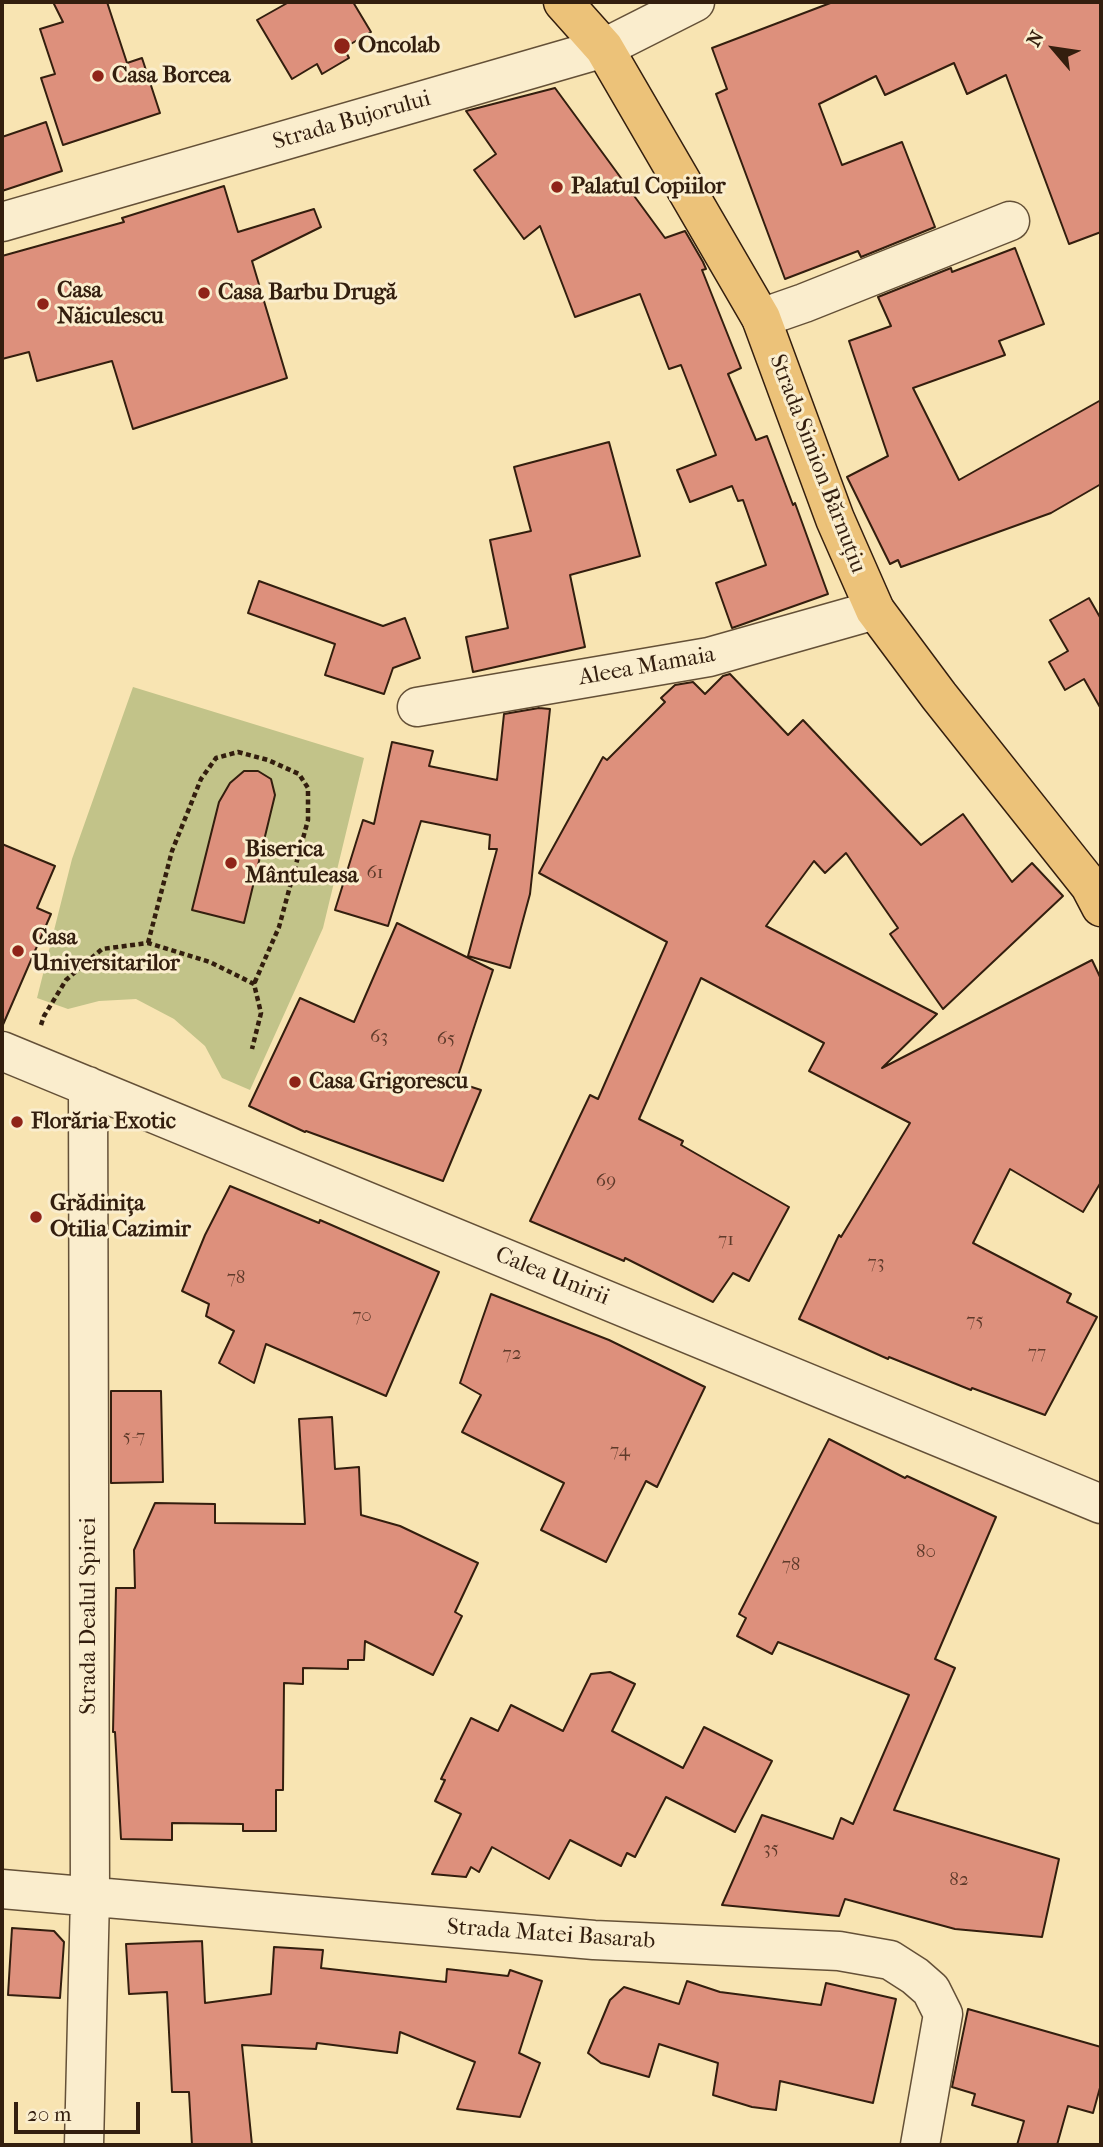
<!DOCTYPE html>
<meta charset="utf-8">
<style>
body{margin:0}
#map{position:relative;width:1103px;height:2147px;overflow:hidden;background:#f8e4b2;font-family:"IM FELL French Canon",serif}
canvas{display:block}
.frame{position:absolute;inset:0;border:4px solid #331e0e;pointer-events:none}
.north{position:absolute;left:1019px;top:14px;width:70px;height:70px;-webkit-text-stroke:5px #faedcd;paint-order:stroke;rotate:299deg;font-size:19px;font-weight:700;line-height:28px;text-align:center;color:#331e0e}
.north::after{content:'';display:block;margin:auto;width:24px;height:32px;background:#331e0e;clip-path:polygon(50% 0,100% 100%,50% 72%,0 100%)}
.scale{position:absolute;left:14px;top:2102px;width:126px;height:32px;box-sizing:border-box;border:4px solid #331e0e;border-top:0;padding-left:9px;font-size:21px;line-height:24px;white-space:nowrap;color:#331e0e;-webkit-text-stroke:5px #faedcd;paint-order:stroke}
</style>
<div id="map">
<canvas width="1103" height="2147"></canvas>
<div class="frame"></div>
<div class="north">N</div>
<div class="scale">20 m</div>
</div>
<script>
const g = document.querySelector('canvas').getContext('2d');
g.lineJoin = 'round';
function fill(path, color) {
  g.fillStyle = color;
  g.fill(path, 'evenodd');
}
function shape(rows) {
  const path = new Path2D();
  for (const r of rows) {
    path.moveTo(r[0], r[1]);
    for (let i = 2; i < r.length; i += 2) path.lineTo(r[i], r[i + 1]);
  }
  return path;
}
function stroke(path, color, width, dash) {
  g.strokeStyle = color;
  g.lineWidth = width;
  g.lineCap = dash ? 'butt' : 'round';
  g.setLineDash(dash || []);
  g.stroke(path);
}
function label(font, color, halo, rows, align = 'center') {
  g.font = font + ' "IM FELL French Canon",serif';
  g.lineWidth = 6;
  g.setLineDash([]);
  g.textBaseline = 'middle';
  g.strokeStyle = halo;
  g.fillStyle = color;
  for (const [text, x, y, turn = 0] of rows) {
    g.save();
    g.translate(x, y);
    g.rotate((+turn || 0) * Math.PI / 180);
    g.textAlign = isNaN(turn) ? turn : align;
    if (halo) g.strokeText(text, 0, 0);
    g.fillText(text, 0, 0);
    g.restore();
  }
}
fill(shape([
 [133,687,364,758,323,928,250,1090,222,1078,205,1046,174,1019,136,999,99,1001,68,1009,37,998,72,859]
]), '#c2c389');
const building = shape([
 [53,2,107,2,127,63,142,58,160,113,63,145,41,78,55,74,40,29,63,22,53,2],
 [289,2,353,2,371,32,344,48,349,58,322,74,317,64,292,79,257,20,289,2],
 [833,2,1101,2,1101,232,1069,244,1006,75,967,94,954,63,885,95,876,76,819,104,842,165,902,142,935,227,861,257,858,251,785,279,716,94,727,89,712,48,833,2],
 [555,88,665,238,685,231,703,262,706,269,702,270,741,368,728,374,756,440,767,436,793,505,795,503,828,594,732,628,716,583,766,565,743,500,738,501,732,486,690,502,677,470,716,455,681,365,669,369,640,294,575,317,540,226,524,239,474,170,496,154,466,111,555,88],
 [46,122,62,171,2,191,2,137,46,122],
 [224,186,238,232,314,209,321,227,252,261,287,378,133,429,112,361,37,381,29,352,2,359,2,256,124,222,122,218,224,186],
 [1015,248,1044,324,999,341,1005,355,913,388,959,480,1101,400,1101,484,1051,513,901,567,898,560,890,564,847,477,888,456,849,341,891,326,878,297,951,268,952,272,1015,248],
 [609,442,640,556,570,575,585,647,473,672,466,637,508,628,490,540,531,531,514,467,609,442],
 [259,581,383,626,405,618,420,658,393,668,384,694,325,675,335,644,248,613,259,581],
 [1089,598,1101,619,1101,709,1084,679,1065,690,1049,662,1068,651,1050,620,1089,598],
 [730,674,788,735,803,720,921,845,963,814,1012,882,1032,863,1063,896,943,1009,890,934,898,928,846,853,825,873,814,861,766,926,937,1014,882,1068,1092,960,1101,979,1101,1182,1083,1212,1010,1169,973,1243,1071,1294,1067,1302,1097,1317,1045,1415,972,1388,971,1390,889,1357,888,1359,799,1319,839,1235,841,1237,910,1123,809,1071,824,1043,701,978,639,1119,683,1141,681,1145,789,1207,749,1281,733,1273,713,1302,625,1258,624,1261,530,1221,590,1095,598,1099,667,942,539,873,603,757,607,760,665,702,661,698,675,685,693,682,705,694,723,676,730,674],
 [539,708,550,709,530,894,510,968,468,956,497,849,489,849,490,835,421,821,388,926,335,910,363,820,374,824,392,742,433,751,429,766,497,780,504,714,539,708],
 [244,771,258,771,271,779,275,795,244,923,192,910,219,802,230,783,244,771],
 [2,844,55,866,37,908,51,914,2,1027,2,844],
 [397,923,493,970,456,1082,481,1090,443,1181,306,1131,305,1132,249,1106,300,998,354,1022,397,923],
 [230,1186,319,1223,320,1220,439,1272,386,1396,266,1344,254,1383,219,1363,234,1331,206,1316,209,1304,182,1291,205,1235,230,1186],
 [491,1294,609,1340,705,1387,657,1487,646,1481,606,1562,541,1530,564,1483,462,1432,481,1395,460,1383,491,1294],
 [111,1391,161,1391,163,1482,111,1483,111,1391],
 [332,1417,335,1469,359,1467,361,1515,400,1526,478,1563,455,1612,462,1616,433,1675,365,1641,364,1660,348,1660,348,1669,303,1668,303,1684,284,1683,283,1790,276,1790,276,1831,243,1831,243,1824,172,1823,172,1840,121,1839,115,1732,113,1732,116,1588,135,1588,134,1550,155,1503,215,1504,215,1523,305,1524,299,1419,332,1417],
 [829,1439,905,1478,907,1476,996,1517,935,1659,955,1668,894,1810,1059,1859,1042,1937,955,1929,845,1899,839,1916,722,1905,762,1815,833,1839,841,1818,853,1824,909,1695,778,1642,772,1654,737,1636,746,1618,739,1614,829,1439],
 [610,1672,635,1684,612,1731,683,1768,704,1727,772,1761,735,1832,666,1797,635,1857,627,1853,621,1866,570,1840,549,1879,492,1847,479,1872,471,1867,466,1877,432,1874,461,1814,435,1801,445,1780,441,1779,471,1718,498,1731,511,1705,563,1731,591,1674,610,1672],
 [12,1928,54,1931,64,1942,60,1998,8,1995,12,1928],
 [202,1941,205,2003,271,1994,274,1947,323,1950,321,1968,446,1982,447,1969,508,1976,510,1970,542,1981,519,2053,540,2063,520,2117,457,2109,475,2062,400,2032,397,2053,317,2043,316,2049,242,2045,252,2145,192,2145,189,2092,172,2092,167,1992,129,1994,126,1944,202,1941],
 [687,1981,720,1992,821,2005,826,1983,896,1999,873,2103,780,2081,776,2110,752,2107,713,2095,718,2063,659,2044,649,2077,601,2063,588,2053,610,2000,624,1987,679,2004,687,1981],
 [968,2009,1101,2047,1101,2084,1093,2113,1068,2106,1057,2145,1017,2145,1024,2121,972,2105,975,2094,952,2087,968,2009]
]);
fill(building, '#dd907c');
stroke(building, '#331e0e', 2);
const minor = shape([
 [2,222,604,48,695,2],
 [761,318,804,303,1010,221],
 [417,707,709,657,875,610],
 [2,1051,1101,1504],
 [2,1889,594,1940,839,1951,890,1960,915,1976,931,1990,943,2014,920,2145],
 [84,2145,90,1896,88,1086]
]);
const major = shape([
 [563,2,604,48,761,318,835,519,875,610,939,696,1090,886,1101,907]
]);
stroke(minor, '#645037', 41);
stroke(major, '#331e0e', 41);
stroke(shape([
 [148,943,172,851,201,779,216,758,238,752,268,760,299,774,308,788,308,820,279,927,254,984],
 [41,1025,44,1016,66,980,102,949,148,943,210,962,254,984,261,1013,252,1049]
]), '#331e0e', 4.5, [5, 3.5]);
stroke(minor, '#faedcd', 38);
stroke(major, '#ecc279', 38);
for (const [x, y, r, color] of [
 [342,46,9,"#8f2418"],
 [98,76,7,"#8f2418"],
 [557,187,7,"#8f2418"],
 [204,293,7,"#8f2418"],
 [43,304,7,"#8f2418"],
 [231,863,7,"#8f2418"],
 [18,951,7,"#8f2418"],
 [295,1082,7,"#8f2418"],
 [17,1122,7,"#8f2418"],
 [36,1217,7,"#8f2418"]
]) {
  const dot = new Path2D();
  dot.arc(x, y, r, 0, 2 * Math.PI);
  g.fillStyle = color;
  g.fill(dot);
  stroke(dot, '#faedcd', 2.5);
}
label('19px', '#5e3a2a', null, [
 ["61",375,873],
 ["63",379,1037],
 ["65",446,1039],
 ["69",606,1181],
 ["71",726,1240],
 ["73",876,1263],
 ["78",236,1278],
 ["70",362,1316],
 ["75",975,1321],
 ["77",1037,1353],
 ["72",512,1354],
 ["5-7",134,1437],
 ["74",620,1451],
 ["80",926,1552],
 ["78",791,1565],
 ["35",771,1849],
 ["82",959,1880]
]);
label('bold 23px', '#331e0e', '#faedcd', [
 ["Oncolab",358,46],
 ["Casa Borcea",112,76],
 ["Palatul Copiilor",571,187],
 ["Casa",57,291],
 ["Năiculescu",57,317],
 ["Casa Barbu Drugă",218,293],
 ["Biserica",245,850],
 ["Mântuleasa",245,876],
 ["Casa",32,938],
 ["Universitarilor",32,964],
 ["Casa Grigorescu",309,1082],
 ["Florăria Exotic",31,1122],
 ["Grădinița",50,1204],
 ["Otilia Cazimir",50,1230]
], 'left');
label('23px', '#331e0e', '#faedcd', [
 ["Strada Bujorului",352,121,-16],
 ["Strada Simion Bărnuțiu",817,464,69],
 ["Aleea Mamaia",647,667,-10],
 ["Calea Unirii",552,1277,22],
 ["Strada Dealul Spirei",89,1616,-90],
 ["Strada Matei Basarab",551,1935,4]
]);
</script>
